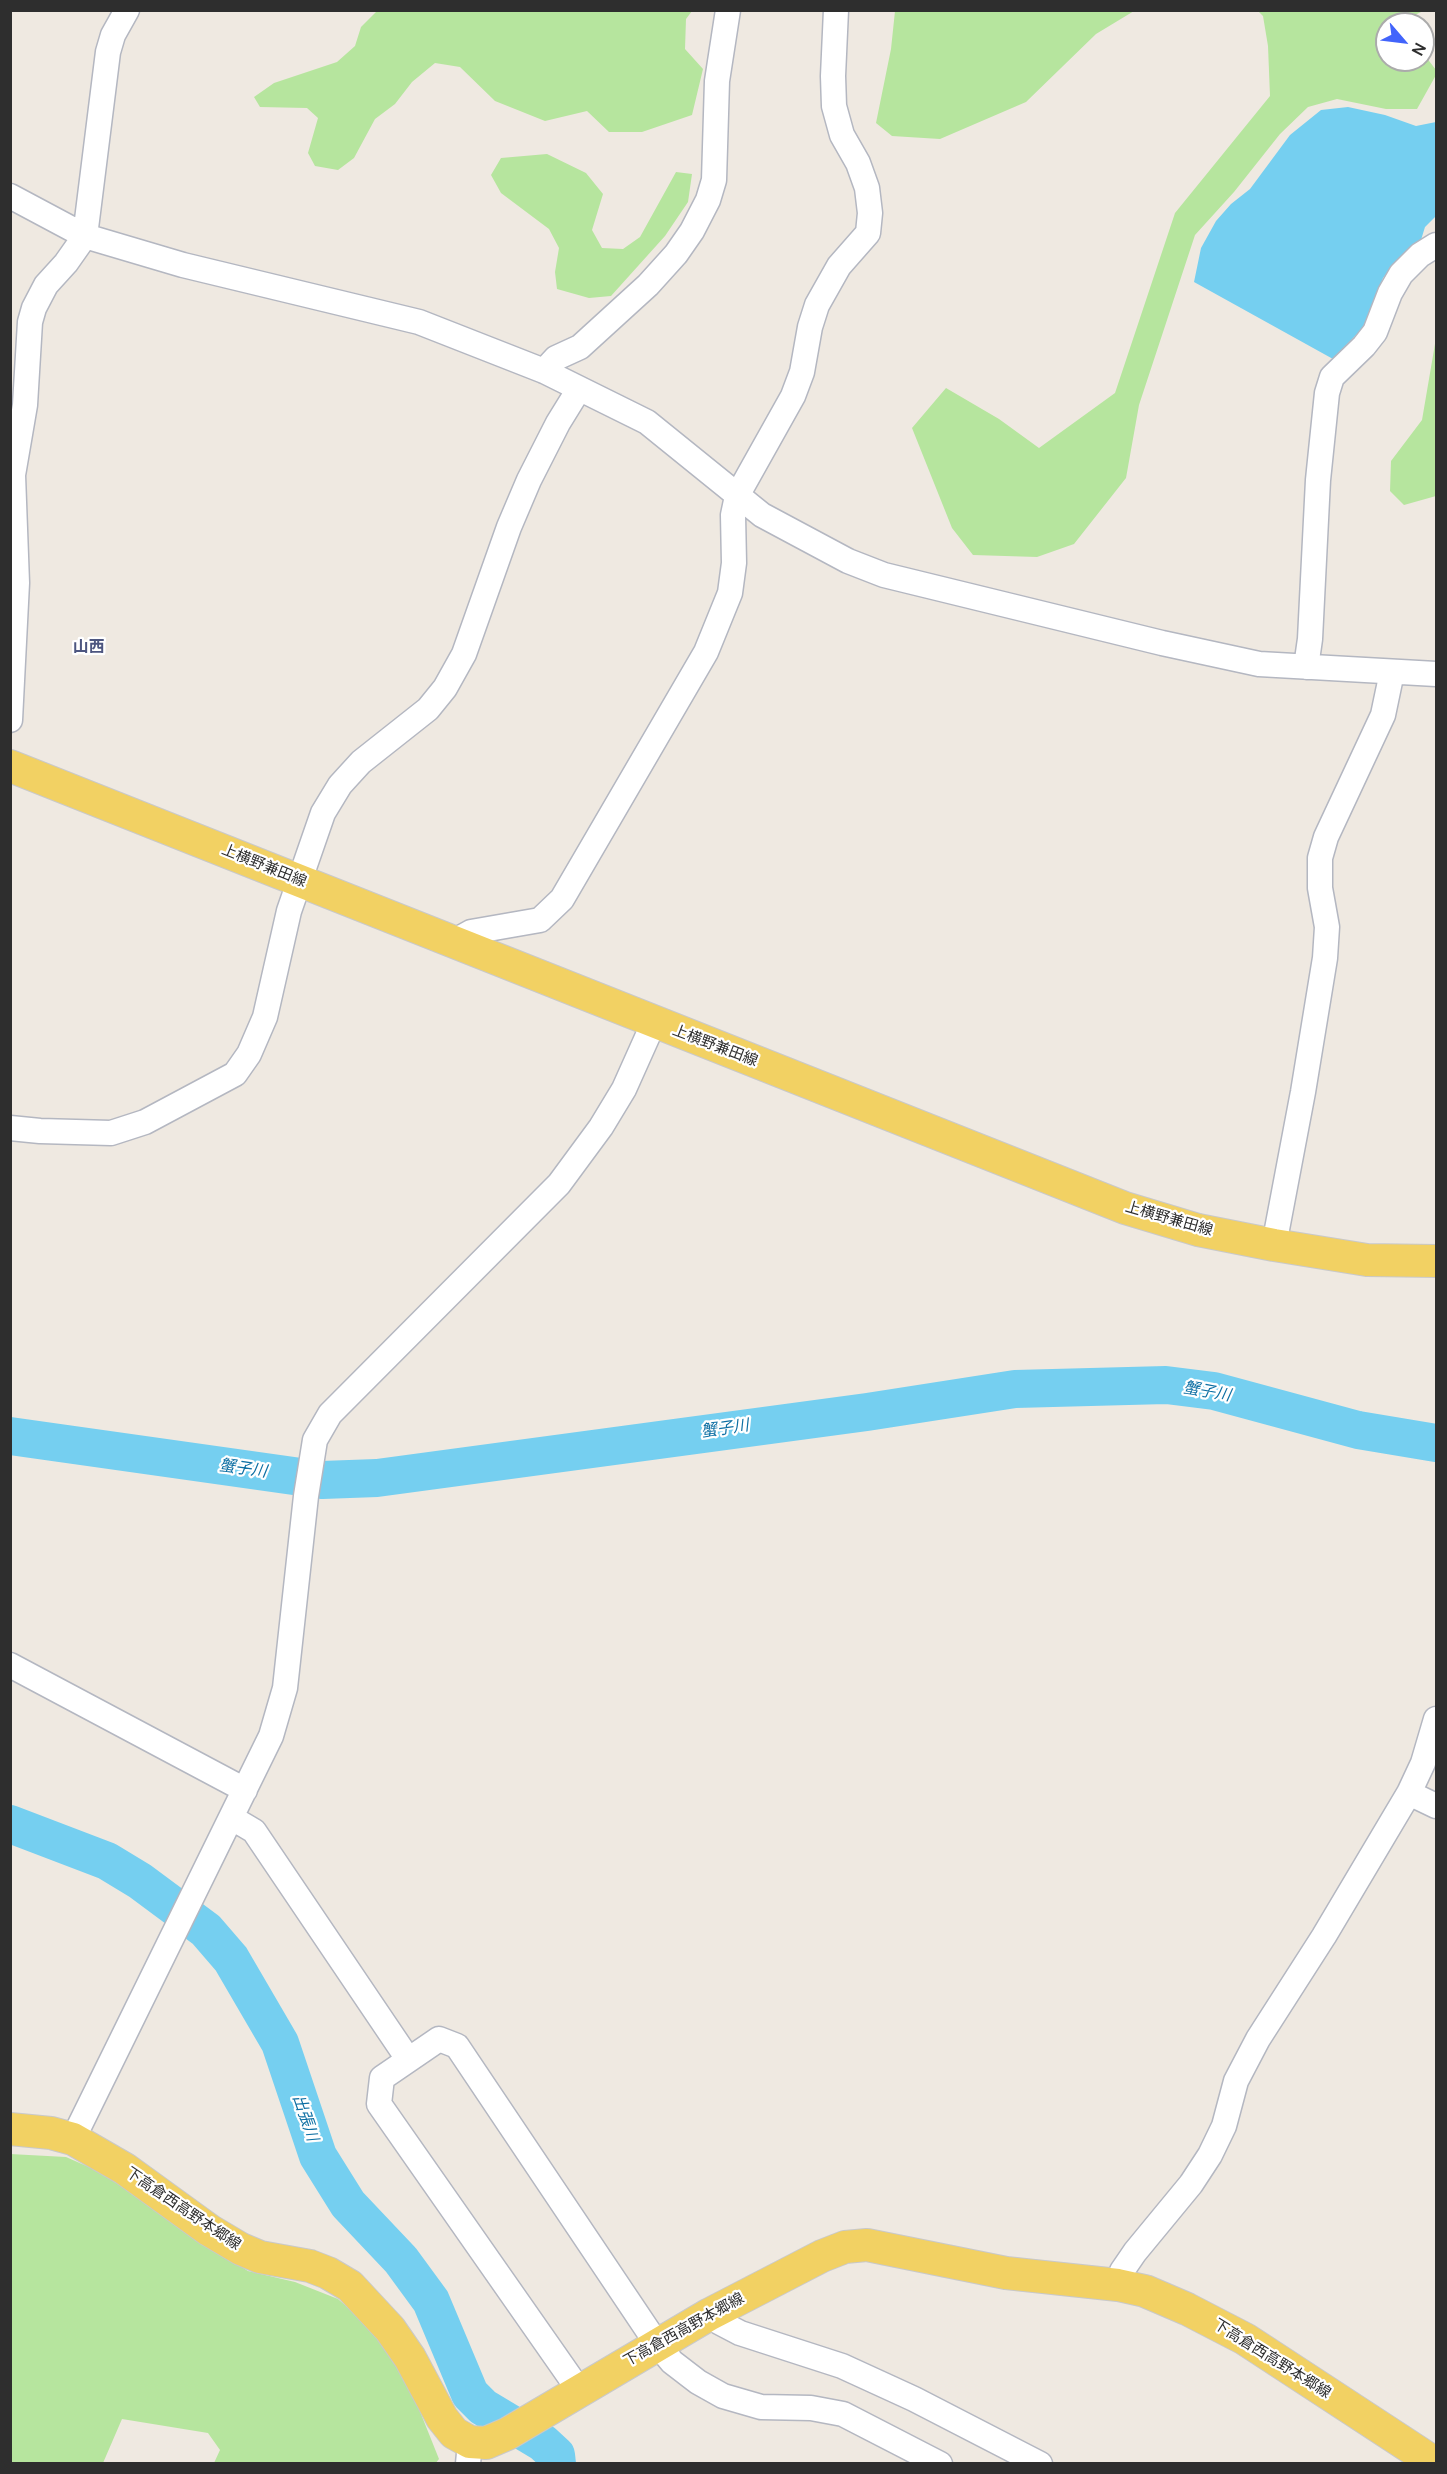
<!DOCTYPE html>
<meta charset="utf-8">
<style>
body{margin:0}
#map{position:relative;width:1447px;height:2474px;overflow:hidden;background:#efe9e1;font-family:Manrope,sans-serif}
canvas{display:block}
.frame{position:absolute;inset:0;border:12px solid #2e2e2e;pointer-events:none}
.north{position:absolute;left:1375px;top:12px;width:60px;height:60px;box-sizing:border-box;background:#fff;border:2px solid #ababab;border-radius:50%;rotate:118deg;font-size:16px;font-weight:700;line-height:24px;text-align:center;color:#2e2e2e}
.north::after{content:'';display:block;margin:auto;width:21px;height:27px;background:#4264fb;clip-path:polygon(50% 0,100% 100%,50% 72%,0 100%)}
</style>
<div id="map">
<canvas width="1447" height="2474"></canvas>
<div class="frame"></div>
<div class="north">N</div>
</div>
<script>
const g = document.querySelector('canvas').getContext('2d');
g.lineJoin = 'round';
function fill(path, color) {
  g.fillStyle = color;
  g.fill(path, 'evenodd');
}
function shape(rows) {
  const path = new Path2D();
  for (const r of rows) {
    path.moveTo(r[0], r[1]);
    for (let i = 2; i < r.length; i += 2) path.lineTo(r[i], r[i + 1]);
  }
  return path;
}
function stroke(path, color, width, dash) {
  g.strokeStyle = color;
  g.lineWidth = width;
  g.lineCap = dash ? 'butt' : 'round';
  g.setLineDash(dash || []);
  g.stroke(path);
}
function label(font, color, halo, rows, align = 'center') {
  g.font = font + ' Manrope,"Noto Sans JP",sans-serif';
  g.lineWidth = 4.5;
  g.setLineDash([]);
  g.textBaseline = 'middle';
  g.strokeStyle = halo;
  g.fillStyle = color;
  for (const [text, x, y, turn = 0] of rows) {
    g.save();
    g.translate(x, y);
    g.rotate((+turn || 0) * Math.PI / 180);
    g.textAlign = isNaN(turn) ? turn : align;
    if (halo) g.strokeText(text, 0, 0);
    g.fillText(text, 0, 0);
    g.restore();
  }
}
fill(shape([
 [377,11,692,11,686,19,685,49,703,69,692,115,642,132,609,132,587,111,545,121,495,101,460,67,435,63,412,82,395,104,375,119,354,158,338,170,315,166,308,153,318,118,307,108,260,107,254,97,274,83,337,62,355,46,361,27],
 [895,11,895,10,1134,11,1096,34,1026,102,940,139,892,136,876,123,891,49],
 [1258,11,1423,11,1411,17,1413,24,1387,24,1387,60,1423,60,1423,53,1436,70,1436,75,1417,109,1386,109,1337,99,1308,107,1280,134,1234,192,1195,235,1139,405,1126,478,1074,544,1037,557,973,555,952,528,912,428,946,388,999,419,1039,448,1115,393,1175,213,1270,96,1268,46,1263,16],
 [547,154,586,173,603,194,592,230,602,248,623,249,640,237,676,172,692,174,688,202,665,236,611,296,589,298,557,289,555,272,559,248,549,229,501,193,491,175,501,158],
 [1436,338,1436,496,1404,505,1390,491,1391,461,1422,420],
 [10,2154,66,2157,116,2179,201,2241,248,2271,295,2282,338,2299,386,2341,417,2404,439,2459,435,2464,214,2463,220,2450,208,2433,122,2419,103,2463,11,2463]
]), '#b6e59e');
fill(shape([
 [1348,107,1385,115,1416,126,1436,122,1436,216,1425,227,1421,240,1400,257,1383,278,1368,320,1360,331,1333,359,1194,282,1201,248,1216,221,1231,204,1250,189,1290,135,1321,110]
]), '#75cff0');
stroke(shape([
 [10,1436,322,1480,377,1478,867,1412,1015,1389,1166,1385,1214,1391,1358,1430,1436,1443],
 [10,1824,107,1861,140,1881,206,1930,231,1959,280,2043,318,2156,348,2204,401,2260,431,2301,470,2394,483,2407,543,2443,556,2455,557,2464]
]), '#75cff0', 38);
const minor = shape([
 [10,196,85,236,183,265,419,322,544,371,647,422,762,515,848,561,884,575,1162,643,1259,664,1436,674],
 [544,371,556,358,580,347,648,285,676,254,692,231,708,200,714,180,717,81,728,10],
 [1306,667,1310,639,1318,480,1327,393,1332,377,1364,346,1375,332,1390,293,1401,274,1420,255,1436,245],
 [10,720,17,583,13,475,25,405,30,322,34,308,46,285,66,263,85,236,108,52,113,35,127,10],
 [453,942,471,932,540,920,562,899,706,652,730,593,734,563,733,515,737,496,793,396,802,372,810,327,817,305,839,266,868,233,870,213,867,188,858,163,842,135,834,106,833,76,836,10],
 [10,1128,40,1131,111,1133,145,1122,235,1074,249,1054,265,1017,289,911,323,813,340,785,361,762,428,709,445,688,464,654,509,527,529,480,558,423,579,389],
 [1274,1245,1303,1092,1325,958,1327,927,1320,888,1320,858,1326,837,1383,715,1392,672],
 [10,1665,245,1790],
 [1409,1793,1436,1806],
 [232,1818,254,1831,408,2059],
 [73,2139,271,1736,285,1688,306,1496,315,1440,330,1414,559,1184,601,1127,624,1089,654,1022],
 [1118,2285,1122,2271,1135,2252,1191,2184,1210,2155,1224,2126,1236,2081,1258,2039,1324,1936,1409,1793,1423,1763,1436,1719],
 [710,2314,719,2322,740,2333,842,2366,914,2399,1040,2464],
 [579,2390,379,2104,382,2078,439,2039,457,2046,657,2344,672,2362,698,2382,723,2396,761,2407,811,2408,843,2414,940,2464],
 [468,2464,470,2442]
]);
const major = shape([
 [10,766,1125,1208,1198,1230,1274,1245,1367,1260,1436,1261],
 [10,2129,51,2133,73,2139,125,2169,209,2230,241,2249,260,2257,310,2266,328,2273,350,2286,390,2329,410,2358,442,2418,454,2433,470,2442,486,2443,507,2434,710,2314,822,2256,845,2247,867,2245,1006,2273,1118,2285,1145,2291,1187,2309,1245,2339,1436,2464]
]);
stroke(minor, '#b4b7c1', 27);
stroke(major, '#c9c9c9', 34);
stroke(minor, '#fff', 24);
stroke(major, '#f2d163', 32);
label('15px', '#2e2e2e', '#fff', [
 ["上横野兼田線",264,866,22],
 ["上横野兼田線",715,1046,21],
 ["上横野兼田線",1169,1219,16],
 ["下高倉西高野本郷線",183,2209,34],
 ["下高倉西高野本郷線",684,2330,-29],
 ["下高倉西高野本郷線",1272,2359,32]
]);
label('bold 16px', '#4d5680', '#fff', [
 ["山西",89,648]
]);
label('italic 16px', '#0d6fa3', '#fff', [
 ["蟹子川",1207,1392,10],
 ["蟹子川",725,1429,-8],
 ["蟹子川",243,1469,8],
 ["出張川",305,2118,71]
]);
</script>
